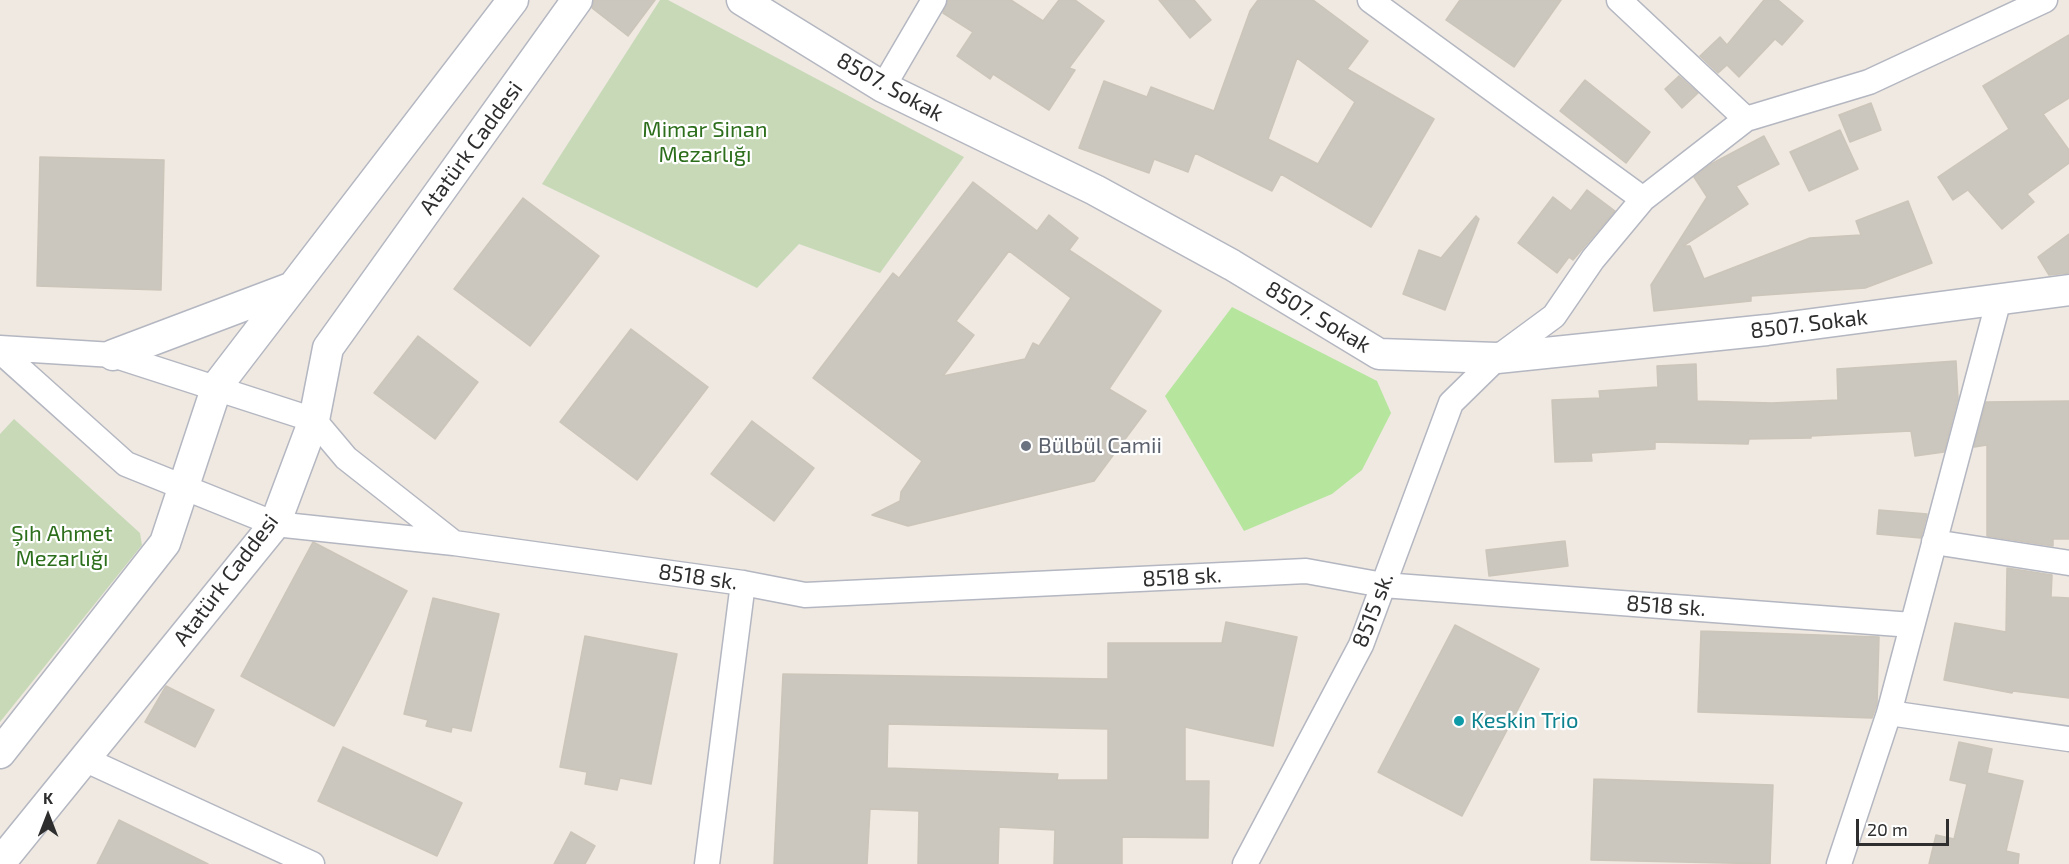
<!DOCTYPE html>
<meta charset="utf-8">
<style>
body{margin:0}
#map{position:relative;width:2069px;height:864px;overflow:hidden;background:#efe9e1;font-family:"Exo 2",sans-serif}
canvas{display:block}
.north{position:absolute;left:18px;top:786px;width:60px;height:60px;-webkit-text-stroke:4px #fff;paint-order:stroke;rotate:0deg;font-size:16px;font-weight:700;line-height:24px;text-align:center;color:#2e2e2e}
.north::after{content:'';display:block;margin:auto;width:21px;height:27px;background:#2e2e2e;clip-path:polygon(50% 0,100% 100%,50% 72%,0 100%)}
.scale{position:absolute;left:1856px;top:819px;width:93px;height:27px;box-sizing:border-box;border:3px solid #2e2e2e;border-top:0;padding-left:8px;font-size:18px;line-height:21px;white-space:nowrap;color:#2e2e2e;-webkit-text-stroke:4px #fff;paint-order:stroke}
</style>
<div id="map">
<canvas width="2069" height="864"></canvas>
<div class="north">K</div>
<div class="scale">20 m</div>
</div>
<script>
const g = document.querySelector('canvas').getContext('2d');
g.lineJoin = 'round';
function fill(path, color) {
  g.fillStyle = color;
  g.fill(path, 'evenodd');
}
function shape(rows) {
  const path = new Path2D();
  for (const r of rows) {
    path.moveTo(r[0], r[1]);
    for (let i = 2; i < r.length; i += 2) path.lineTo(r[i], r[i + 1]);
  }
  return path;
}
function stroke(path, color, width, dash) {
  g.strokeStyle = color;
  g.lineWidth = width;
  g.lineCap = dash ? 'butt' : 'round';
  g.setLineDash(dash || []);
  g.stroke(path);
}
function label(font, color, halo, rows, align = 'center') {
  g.font = font + ' "Exo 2",sans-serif';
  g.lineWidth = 4.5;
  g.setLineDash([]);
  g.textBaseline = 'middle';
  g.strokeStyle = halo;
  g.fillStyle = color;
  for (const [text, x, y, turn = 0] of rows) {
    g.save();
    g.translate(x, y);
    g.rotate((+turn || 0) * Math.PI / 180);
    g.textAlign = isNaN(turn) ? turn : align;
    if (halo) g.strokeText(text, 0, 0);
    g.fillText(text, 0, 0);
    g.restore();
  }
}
fill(shape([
 [1232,307,1377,381,1391,413,1362,470,1332,494,1244,531,1165,396]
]), '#b6e59e');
fill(shape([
 [660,0,668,0,964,157,880,273,799,244,757,288,542,184],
 [14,419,140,533,142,545,0,722,0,434]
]), '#c8d9b8');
const building = shape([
 [594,0,655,0,628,36,592,8,594,0],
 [948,0,1011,0,1043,21,1059,0,1075,0,1104,21,1069,68,1075,70,1049,110,993,74,990,79,957,56,973,32,943,13,948,0],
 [1159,0,1194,0,1211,20,1190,38,1159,0],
 [1258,0,1313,0,1368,41,1347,69,1434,119,1371,227,1281,174,1272,191,1195,153,1188,172,1154,159,1149,173,1079,148,1104,81,1147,97,1151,87,1214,111,1250,11,1258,0],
 [1297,58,1355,102,1318,164,1268,139,1297,58],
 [1460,0,1561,0,1514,67,1446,20,1460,0],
 [1764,0,1778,0,1803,21,1782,45,1775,39,1739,77,1727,65,1718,73,1700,56,1720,37,1727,45,1764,0],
 [2069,35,2069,98,2043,114,2069,150,2069,163,2027,194,2034,202,2002,229,1968,190,1953,200,1938,177,2009,129,1983,86,2069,35],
 [1679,76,1698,93,1682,108,1665,89,1679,76],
 [1585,80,1650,132,1626,163,1560,111,1585,80],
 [1871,103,1881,130,1850,142,1839,115,1871,103],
 [1840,130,1858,169,1809,191,1790,152,1840,130],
 [1764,136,1779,164,1736,186,1748,204,1683,246,1690,246,1704,279,1810,238,1861,235,1856,221,1908,201,1932,263,1865,288,1751,296,1751,301,1654,311,1651,285,1707,197,1694,177,1711,164,1764,136],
 [40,157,164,160,161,290,37,286,40,157],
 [973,182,1037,231,1049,215,1078,238,1069,250,1161,311,1109,389,1146,411,1094,481,908,526,872,515,900,501,901,492,922,461,813,378,893,273,899,278,973,182],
 [1009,251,1071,298,1039,346,1033,343,1025,359,943,376,974,335,956,321,1009,251],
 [1587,190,1615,211,1573,260,1569,257,1557,273,1518,243,1553,197,1571,211,1587,190],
 [523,198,599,256,530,346,454,289,523,198],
 [1476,216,1479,219,1445,310,1403,294,1419,250,1441,258,1476,216],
 [2069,234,2069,273,2049,275,2038,257,2069,234],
 [631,329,708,387,637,480,560,422,631,329],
 [418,336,478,382,435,439,374,393,418,336],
 [1956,361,1958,398,1944,452,1915,456,1911,431,1811,436,1811,438,1749,439,1748,444,1655,442,1655,449,1591,453,1592,461,1555,462,1552,400,1600,398,1599,391,1658,387,1657,366,1696,364,1697,401,1772,403,1838,400,1837,369,1956,361],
 [2069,401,2069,539,2053,539,2053,546,1987,536,1987,445,1974,447,1986,402,2069,401],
 [752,421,814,468,774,521,711,474,752,421],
 [1879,510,1927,514,1921,538,1877,534,1879,510],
 [1565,541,1568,566,1489,576,1486,550,1565,541],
 [313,542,407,591,334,726,241,676,313,542],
 [2007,568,2052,575,2051,597,2069,598,2069,698,2013,691,2012,693,1944,680,1955,623,2006,632,2007,568],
 [433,598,499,614,471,731,452,727,451,732,426,726,428,720,404,714,433,598],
 [1226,622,1297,637,1273,746,1185,727,1185,781,1209,781,1208,838,1122,837,1122,864,1054,864,1055,830,999,827,998,864,918,864,919,811,870,809,867,864,774,864,783,674,1108,679,1108,643,1222,643,1226,622],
 [888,724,1108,729,1108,780,1057,780,1058,774,887,768,888,724],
 [1455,625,1539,669,1462,816,1378,772,1455,625],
 [1701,631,1879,637,1877,704,1872,718,1698,712,1701,631],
 [585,636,677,654,651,784,620,778,617,790,585,784,587,772,560,767,585,636],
 [166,686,214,710,195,747,145,722,166,686],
 [1959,742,1992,749,1987,773,2023,781,2006,851,2019,854,2018,864,1929,864,1936,835,1954,839,1967,784,1950,780,1959,742],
 [343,747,462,803,437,856,318,801,343,747],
 [1594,779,1773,785,1770,864,1591,860,1594,779],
 [119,820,208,864,97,864,119,820],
 [571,832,595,846,585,864,554,864,571,832]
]);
fill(building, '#cbc7bf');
stroke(building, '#cbc5ba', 1.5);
const minor = shape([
 [1370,0,1643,199],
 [1619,0,1746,119],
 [883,87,934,0],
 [0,348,113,355,314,420,346,458,454,543],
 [0,351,126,464,275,524,454,543,743,583,805,595,1306,571,1383,585,1912,625],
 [1934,542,2069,563],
 [1889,713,2069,739],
 [84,759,312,864],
 [707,864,743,583],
 [1245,864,1361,645,1451,403,1497,358,1554,316,1593,259,1643,199,1746,119,1869,82,2045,0],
 [1839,864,1889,713,1999,299]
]);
const tertiary = shape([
 [742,0,883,87,1095,190,1232,265,1379,354,1497,358,1767,330,2069,290],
 [113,355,293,287],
 [0,753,165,543,217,386,513,0],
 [0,863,275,524,314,420,328,348,577,0]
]);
stroke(minor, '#b4b7c1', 27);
stroke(tertiary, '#b4b7c1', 33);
stroke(minor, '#fff', 24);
stroke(tertiary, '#fff', 30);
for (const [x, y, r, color] of [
 [1026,446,6,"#6b7280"],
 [1459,721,6,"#0f9aa8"]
]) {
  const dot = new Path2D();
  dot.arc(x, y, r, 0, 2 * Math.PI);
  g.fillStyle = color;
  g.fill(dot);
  stroke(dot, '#fff', 2);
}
label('22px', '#2e2e2e', '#fff', [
 ["8507. Sokak",890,87,29],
 ["Atatürk Caddesi",471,148,-54],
 ["8507. Sokak",1318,317,31],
 ["8507. Sokak",1809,324,-7],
 ["8518 sk.",698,577,8],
 ["8518 sk.",1182,577,-3],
 ["Atatürk Caddesi",226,580,-53],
 ["8518 sk.",1666,606,4],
 ["8515 sk.",1373,610,-69]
]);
label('22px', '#2c6e1b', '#fff', [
 ["Mimar Sinan",705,130],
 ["Mezarlığı",705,155],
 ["Şıh Ahmet",62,534],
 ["Mezarlığı",62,559]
]);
label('22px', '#5b616d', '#fff', [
 ["Bülbül Camii",1038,446]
], 'left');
label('22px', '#0d838f', '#fff', [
 ["Keskin Trio",1471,721]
], 'left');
</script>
